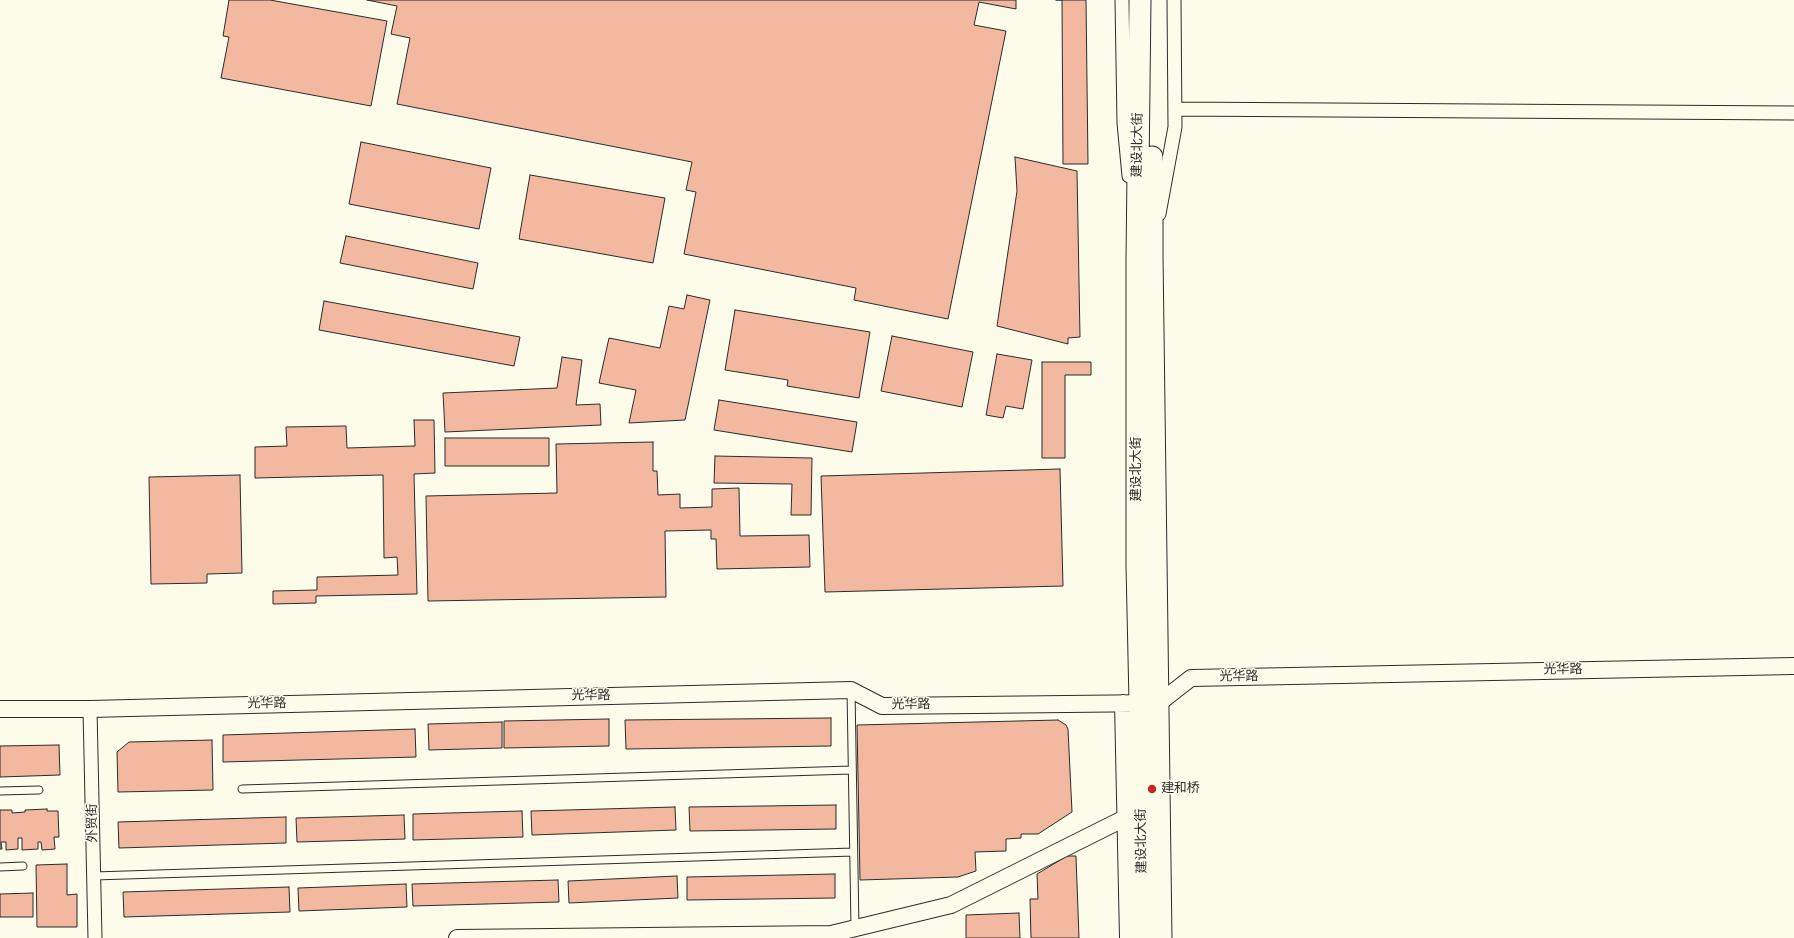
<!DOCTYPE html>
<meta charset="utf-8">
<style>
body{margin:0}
canvas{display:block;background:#fdfbea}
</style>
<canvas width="1794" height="938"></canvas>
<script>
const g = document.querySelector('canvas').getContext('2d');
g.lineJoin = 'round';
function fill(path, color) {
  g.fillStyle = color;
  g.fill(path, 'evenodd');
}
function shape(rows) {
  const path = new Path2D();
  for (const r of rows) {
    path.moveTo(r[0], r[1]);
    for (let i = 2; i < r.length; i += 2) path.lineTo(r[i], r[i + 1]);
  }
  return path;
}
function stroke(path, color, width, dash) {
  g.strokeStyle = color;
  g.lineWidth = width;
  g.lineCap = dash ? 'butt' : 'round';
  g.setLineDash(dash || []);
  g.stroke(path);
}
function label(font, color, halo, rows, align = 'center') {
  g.font = font + ' "Roboto Condensed","Noto Sans SC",sans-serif';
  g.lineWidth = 3;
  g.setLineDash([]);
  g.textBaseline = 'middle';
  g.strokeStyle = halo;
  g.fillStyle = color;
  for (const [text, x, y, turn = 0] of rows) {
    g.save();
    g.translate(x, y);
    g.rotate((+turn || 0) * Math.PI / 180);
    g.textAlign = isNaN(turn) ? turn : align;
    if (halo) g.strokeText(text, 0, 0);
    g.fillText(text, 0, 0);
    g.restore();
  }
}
const building = shape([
 [229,0,270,0,387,21,371,106,221,78,229,37,223,36,229,0],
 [367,0,1016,0,1016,9,979,2,974,25,1006,31,948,319,854,300,856,288,684,254,696,192,686,190,692,162,397,104,410,38,391,34,397,6,367,0],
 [1056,0,1086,0,1088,164,1063,164,1062,0,1056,0],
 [361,142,491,168,479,229,349,204,361,142],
 [1015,157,1077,171,1080,337,1068,338,1068,344,997,326,1017,191,1015,157],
 [530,175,665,198,653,263,519,239,530,175],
 [346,236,478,263,473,289,340,263,346,236],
 [687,295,710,300,685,420,629,423,636,390,599,383,609,338,660,348,669,306,684,309,687,295],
 [324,301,520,337,514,366,319,330,324,301],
 [735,310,870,332,859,398,787,386,788,380,725,370,735,310],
 [892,336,973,352,962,407,881,391,892,336],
 [997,354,1032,360,1023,409,1006,406,1003,418,986,415,997,354],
 [562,357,582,360,576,405,600,404,601,425,445,432,443,393,557,388,562,357],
 [1042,362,1091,362,1091,375,1065,375,1065,458,1042,458,1042,362],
 [719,400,857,422,852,452,714,430,719,400],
 [414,420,434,420,435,473,414,474,417,594,316,596,316,603,273,604,273,591,317,590,317,577,398,575,397,557,384,558,383,475,255,478,255,447,287,446,286,427,346,426,347,448,415,446,414,420],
 [445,438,549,438,549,466,445,466,445,438],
 [653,442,653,471,657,471,658,495,680,494,680,508,712,507,712,489,739,488,740,536,809,535,810,567,717,569,716,539,711,539,711,530,665,531,666,597,428,601,426,496,557,493,556,444,653,442],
 [715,456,812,458,811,515,791,515,792,484,714,483,715,456],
 [1060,469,1063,586,825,592,821,476,1060,469],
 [240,475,242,573,207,574,207,583,151,584,149,477,240,475],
 [831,718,831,746,626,749,625,720,831,718],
 [609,719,609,746,504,748,504,721,609,719],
 [1058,720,1066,725,1068,729,1072,812,1038,834,1021,834,1021,838,1006,839,1006,851,975,852,976,871,958,877,860,880,857,725,1058,720],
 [502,722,502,748,429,750,428,724,502,722],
 [415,729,416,757,223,762,223,735,415,729],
 [212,740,213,790,118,792,117,752,129,742,212,740],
 [59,745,60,775,0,777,0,746,59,745],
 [836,805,836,829,690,831,689,807,836,805],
 [675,807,676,830,532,835,531,811,675,807],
 [47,809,47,811,58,811,59,837,54,837,55,849,42,850,41,842,38,842,38,849,22,850,22,838,18,838,18,849,6,850,6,842,1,842,2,849,0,849,0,810,12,810,12,813,25,812,25,810,47,809],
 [522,811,523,837,413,840,413,814,522,811],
 [404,815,405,839,297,842,296,818,404,815],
 [286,817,286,843,119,848,118,822,286,817],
 [1067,856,1076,856,1079,938,1031,938,1030,899,1038,899,1037,874,1067,856],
 [67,864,67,895,77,894,77,927,37,927,36,865,67,864],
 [835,874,835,898,687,900,687,877,835,874],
 [677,876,678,898,569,903,568,881,677,876],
 [558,880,559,902,413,906,412,884,558,880],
 [406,884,407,907,299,911,298,888,406,884],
 [289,887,290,912,124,917,123,892,289,887],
 [33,893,33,917,0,917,0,894,33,893],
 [1019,913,1020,938,966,938,966,915,1019,913]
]);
fill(building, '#f2b8a0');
stroke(building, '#2b2b2b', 1);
const service = shape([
 [851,690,855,928],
 [242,789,851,770],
 [0,791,39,790],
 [0,867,23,866],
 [94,876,853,852]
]);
const minor = shape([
 [1122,0,1124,123,1129,176],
 [1175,109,1794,113],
 [1159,214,1175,127,1174,0],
 [90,709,95,938]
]);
const tertiary = shape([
 [1123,703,1128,938],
 [0,709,90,709,851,690,882,706,1159,703,1191,678,1794,666],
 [457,938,831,934,951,905,1141,810]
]);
const primary = shape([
 [1140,0,1137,259,1137,566,1140,702,1143,938],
 [1152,157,1152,255,1161,938]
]);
stroke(service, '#2b2b2b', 9);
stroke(minor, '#2b2b2b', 15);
stroke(tertiary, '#2b2b2b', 18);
stroke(primary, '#2b2b2b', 23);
stroke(service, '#fdfbea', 7);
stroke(minor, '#fdfbea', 13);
stroke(tertiary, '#fdfbea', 16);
stroke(primary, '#fdfbea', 21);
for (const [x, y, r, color] of [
 [1152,789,5,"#c62828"]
]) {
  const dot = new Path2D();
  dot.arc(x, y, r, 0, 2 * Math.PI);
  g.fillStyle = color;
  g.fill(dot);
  stroke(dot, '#fdfbea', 1.5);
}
label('13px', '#2b2b2b', '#fdfbea', [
 ["建设北大街",1138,145,-89],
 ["建设北大街",1137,469,-90],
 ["光华路",1563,670,-1],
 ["光华路",1239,677,-1],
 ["光华路",591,696,-1],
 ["光华路",267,704,-1],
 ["光华路",911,705,-1],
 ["外贸街",93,823,-91],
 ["建设北大街",1142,841,-91]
]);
label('13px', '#2b2b2b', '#fdfbea', [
 ["建和桥",1161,789]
], 'left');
</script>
